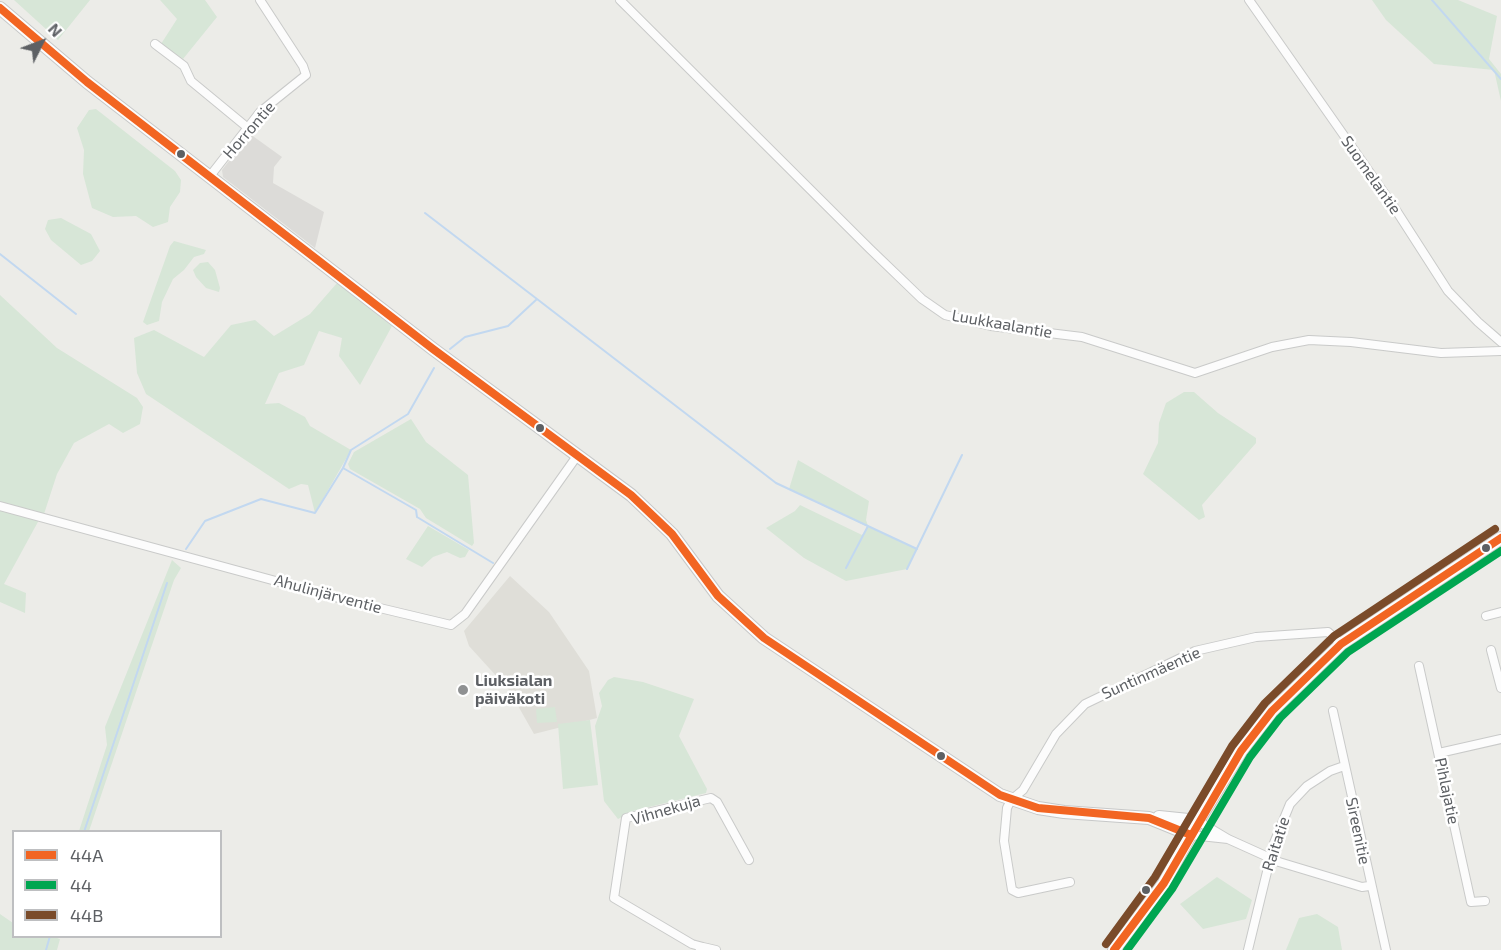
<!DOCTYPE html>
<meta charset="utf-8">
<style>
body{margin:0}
#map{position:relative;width:1501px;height:950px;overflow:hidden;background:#ecece8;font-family:"Exo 2",sans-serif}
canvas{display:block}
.legend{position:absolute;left:12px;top:830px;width:210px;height:108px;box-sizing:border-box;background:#fff;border:2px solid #bebfc1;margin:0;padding:8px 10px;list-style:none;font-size:18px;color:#5d6064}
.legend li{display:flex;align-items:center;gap:12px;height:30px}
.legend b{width:30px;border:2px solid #bebfc1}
.north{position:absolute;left:12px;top:12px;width:60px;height:60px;-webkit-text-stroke:4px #fff;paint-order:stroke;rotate:48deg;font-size:16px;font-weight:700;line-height:24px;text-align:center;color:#5d6064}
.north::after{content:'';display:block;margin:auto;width:21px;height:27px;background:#5d6064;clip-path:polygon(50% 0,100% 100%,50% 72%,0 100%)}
</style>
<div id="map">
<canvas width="1501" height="950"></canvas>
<ul class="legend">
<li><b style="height:8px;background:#f26522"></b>44A</li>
<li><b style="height:8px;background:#00a651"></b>44</li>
<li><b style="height:8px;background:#7a4b2a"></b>44B</li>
</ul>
<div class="north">N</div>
</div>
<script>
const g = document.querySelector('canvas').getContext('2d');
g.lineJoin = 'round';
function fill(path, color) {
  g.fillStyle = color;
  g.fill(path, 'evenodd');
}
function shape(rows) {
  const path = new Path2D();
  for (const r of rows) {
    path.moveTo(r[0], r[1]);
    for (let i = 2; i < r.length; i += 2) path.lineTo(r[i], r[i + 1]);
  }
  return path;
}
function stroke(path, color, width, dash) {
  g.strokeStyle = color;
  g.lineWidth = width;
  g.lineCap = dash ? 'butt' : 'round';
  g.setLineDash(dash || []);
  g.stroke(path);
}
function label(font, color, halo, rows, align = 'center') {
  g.font = font + ' "Exo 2",sans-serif';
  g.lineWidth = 5;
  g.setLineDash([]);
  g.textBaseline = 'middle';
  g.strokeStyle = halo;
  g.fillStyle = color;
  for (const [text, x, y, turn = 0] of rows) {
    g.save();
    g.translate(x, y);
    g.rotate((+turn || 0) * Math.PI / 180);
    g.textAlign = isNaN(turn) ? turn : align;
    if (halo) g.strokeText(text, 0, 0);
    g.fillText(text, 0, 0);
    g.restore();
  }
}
fill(shape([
 [250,134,282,157,274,167,273,183,324,212,315,248,223,177,222,170]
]), '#dcdbd8');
fill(shape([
 [510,576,549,612,589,671,597,718,534,734,509,690,469,646,464,631]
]), '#dfded8');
fill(shape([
 [14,0,90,0,58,40],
 [160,0,205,0,217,17,183,59,161,44,177,19],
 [1372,0,1458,0,1497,16,1489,59,1501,74,1501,101,1494,70,1434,64,1386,20],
 [96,109,175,171,181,180,180,192,170,207,168,222,153,227,136,216,113,217,92,208,83,174,84,150,77,128,89,110],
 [61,218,91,234,100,251,92,261,81,265,51,240,45,229,48,220],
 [174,241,206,250,204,254,194,257,184,270,173,279,162,302,159,321,147,325,143,322,170,246],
 [208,262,215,270,220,288,219,292,206,288,196,277,193,270,200,263],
 [337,283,392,326,360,385,339,356,342,338,319,331,304,365,279,373,265,404,279,403,305,417,310,426,351,450,315,513,308,485,301,484,289,489,146,394,137,373,134,338,154,330,204,357,231,325,255,320,274,336,310,314],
 [0,295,57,348,137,398,143,407,140,424,123,433,109,424,74,443,57,474,44,514,0,502],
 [1184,392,1194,392,1218,413,1256,438,1256,443,1202,505,1205,517,1199,520,1143,474,1158,443,1159,423,1166,403],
 [411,419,426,442,468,475,474,543,472,546,426,518,420,509,350,469,348,464,354,452],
 [798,460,869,501,866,520,868,526,917,549,907,569,846,581,804,558,766,528,795,511,800,505,862,535,868,527,789,489],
 [0,506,39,520,4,584,26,593,25,613,0,602],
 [428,526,469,550,465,557,460,558,447,552,433,557,422,567,406,559],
 [172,560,181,568,174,580,89,831,79,831,107,745,105,727],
 [614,677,643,682,694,699,679,736,707,789,706,793,633,811,618,819,607,805,604,801,595,726,602,706,599,693,608,680],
 [555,707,557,722,537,723,536,709],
 [590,720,598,785,563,789,558,724],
 [1217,877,1252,900,1246,919,1203,929,1180,904],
 [0,914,13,923,14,936,54,937,60,939,57,950,0,950],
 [1317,914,1338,927,1342,950,1286,950,1299,918]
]), '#d7e6d7');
stroke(shape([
 [1432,0,1501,79],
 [425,213,537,299],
 [0,254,76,314],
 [450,349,465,337,508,326,537,299,776,483,917,549],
 [343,468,351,450,408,414,434,368],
 [186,549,205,521,261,499,315,513,343,468,416,510,417,517,493,563],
 [846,568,868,526],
 [907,569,962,455],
 [84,832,167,583],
 [46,950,50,936]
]), '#c2d8f0', 2);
const street = shape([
 [620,0,870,249,922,299,945,315,991,326,1082,337,1195,373,1272,347,1309,340,1351,342,1441,353,1501,351],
 [1249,0,1394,207,1448,291,1478,322,1501,342],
 [155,44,184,66,191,81,248,128],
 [210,176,260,112,306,75,303,66,260,0],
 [0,506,342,599,451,625,465,614,577,456],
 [1486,616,1501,612],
 [1491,650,1501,688],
 [1419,666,1471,902,1485,901],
 [1333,711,1386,950],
 [1439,753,1501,739],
 [1198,821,1228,839,1279,862,1362,887,1369,886],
 [1191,835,1228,839],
 [1070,882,1018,893,1012,890,1004,841,1007,808,1011,800,1023,790,1056,734,1085,704,1195,651,1256,637,1328,632,1341,644],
 [703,947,692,944,614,898,626,818,711,798,717,802,749,860],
 [700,950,703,947,716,950],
 [1248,950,1274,843,1290,804,1307,786,1330,771,1344,766]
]);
const secondary = shape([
 [0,8,87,82,433,349,631,495,672,534,718,596,764,638,1000,795,1038,808,1064,812,1149,818,1191,835],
 [1159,817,1198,821],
 [1114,950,1164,883,1198,821,1241,751,1272,711,1341,644,1501,538]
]);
stroke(street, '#c9cac9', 10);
stroke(secondary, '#c7c8c8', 14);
stroke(street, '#fcfcfc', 8);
stroke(secondary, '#fcfcfc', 12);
stroke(shape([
 [0,8,87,82,433,349,631,495,672,534,718,596,764,638,1000,795,1038,808,1149,818,1191,835],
 [1114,950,1164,883,1241,751,1272,711,1341,644,1501,538]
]), '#f26522', 8);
stroke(shape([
 [1127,950,1172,889,1250,757,1280,718,1348,652,1501,551]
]), '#00a651', 8);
stroke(shape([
 [1106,944,1155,877,1232,746,1265,703,1334,636,1495,529]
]), '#7a4b2a', 8);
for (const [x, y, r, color] of [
 [181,154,5,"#5d6064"],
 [540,428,5,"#5d6064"],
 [1486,548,5,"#5d6064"],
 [463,690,6,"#8f9192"],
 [941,756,5,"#5d6064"],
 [1146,890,5,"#5d6064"]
]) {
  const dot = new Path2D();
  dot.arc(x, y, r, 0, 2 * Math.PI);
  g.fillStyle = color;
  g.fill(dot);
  stroke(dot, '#fff', 2);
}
label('16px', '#5d6064', '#fff', [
 ["Horrontie",249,130,-49],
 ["Suomelantie",1371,175,55],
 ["Luukkaalantie",1002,324,10],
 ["Ahulinjärventie",328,594,15],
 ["Suntinmäentie",1151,673,-24],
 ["Pihlajatie",1447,791,78],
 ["Vihnekuja",666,810,-16],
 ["Sireenitie",1358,831,78],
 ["Raitatie",1276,844,-72]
]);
label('bold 16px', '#5d6064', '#fff', [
 ["Liuksialan",475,681],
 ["päiväkoti",475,699]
], 'left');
</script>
